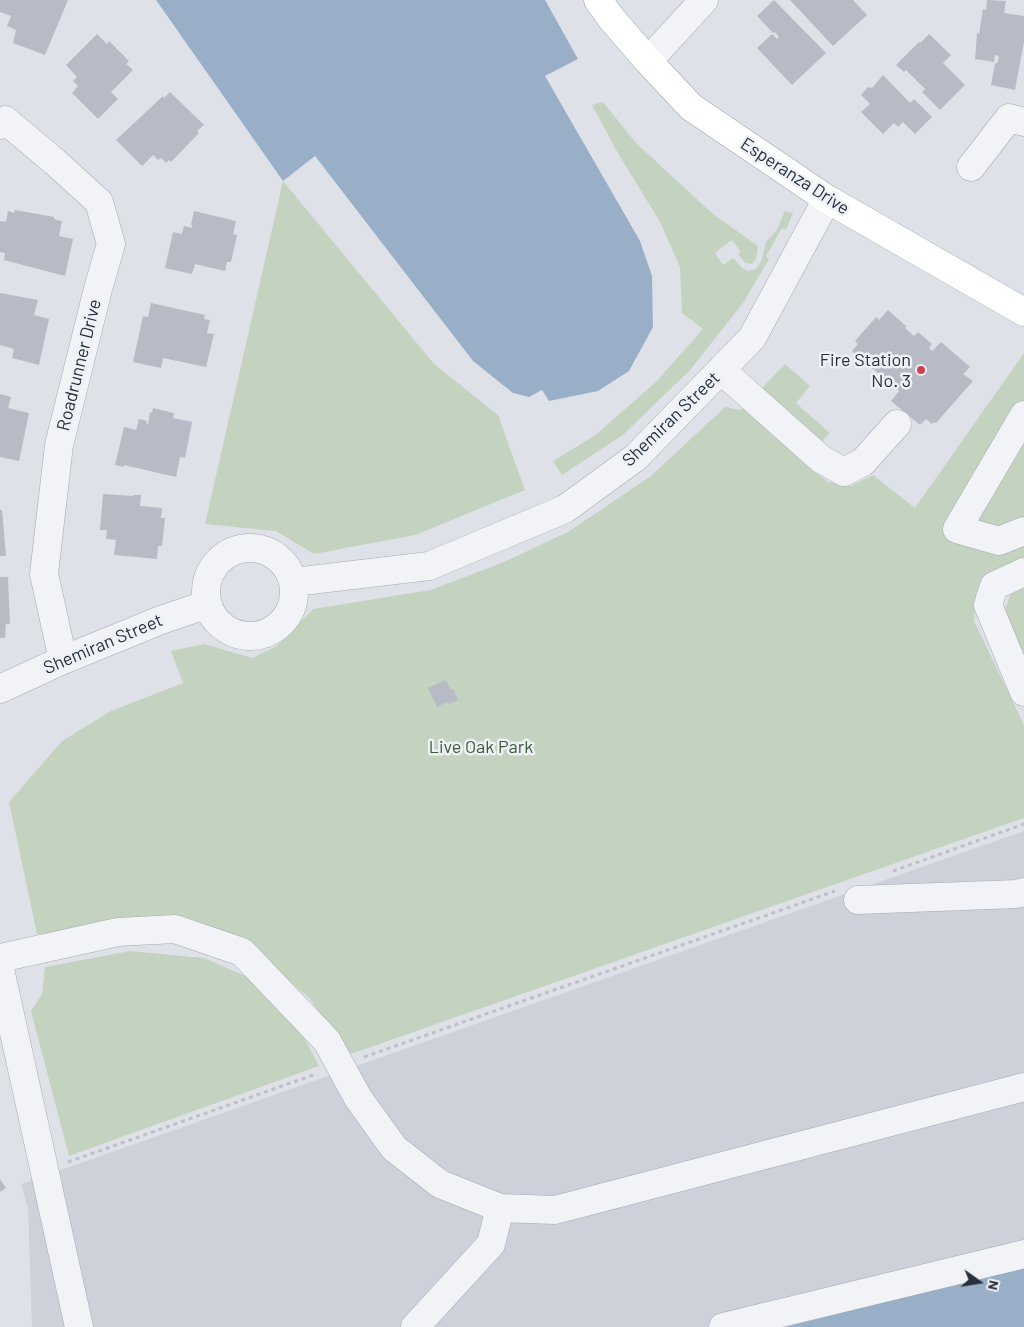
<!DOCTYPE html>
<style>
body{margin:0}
#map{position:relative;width:1024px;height:1327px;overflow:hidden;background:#dee2e8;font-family:Barlow,sans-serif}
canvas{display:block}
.north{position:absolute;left:954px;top:1257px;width:50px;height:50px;-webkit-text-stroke:4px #eef1f5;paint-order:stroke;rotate:103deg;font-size:14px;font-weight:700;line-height:20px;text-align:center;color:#28303f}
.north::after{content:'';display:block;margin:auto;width:18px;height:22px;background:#28303f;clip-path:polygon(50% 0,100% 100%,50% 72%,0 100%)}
</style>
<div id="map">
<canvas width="1024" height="1327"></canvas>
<div class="north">N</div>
</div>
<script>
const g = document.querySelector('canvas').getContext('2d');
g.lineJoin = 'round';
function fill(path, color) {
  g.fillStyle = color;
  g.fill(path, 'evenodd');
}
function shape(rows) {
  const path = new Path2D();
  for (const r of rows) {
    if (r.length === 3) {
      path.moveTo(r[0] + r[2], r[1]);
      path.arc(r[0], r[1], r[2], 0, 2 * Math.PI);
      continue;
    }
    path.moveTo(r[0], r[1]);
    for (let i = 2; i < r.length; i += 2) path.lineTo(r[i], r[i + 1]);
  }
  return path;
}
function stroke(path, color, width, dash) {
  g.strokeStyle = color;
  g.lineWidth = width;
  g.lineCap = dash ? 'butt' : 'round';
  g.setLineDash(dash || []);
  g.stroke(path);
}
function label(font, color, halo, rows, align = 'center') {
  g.font = font + ' Barlow,sans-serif';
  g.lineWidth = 5;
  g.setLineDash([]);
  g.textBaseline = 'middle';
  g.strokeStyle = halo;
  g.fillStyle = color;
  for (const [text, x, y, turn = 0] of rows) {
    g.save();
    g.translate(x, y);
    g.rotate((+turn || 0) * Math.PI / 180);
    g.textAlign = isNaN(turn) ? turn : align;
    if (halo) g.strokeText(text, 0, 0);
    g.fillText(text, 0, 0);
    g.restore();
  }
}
fill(shape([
 [1024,831,1024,1267,785,1327,32,1327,28,1209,21,1184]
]), '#cdd1da');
fill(shape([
 [603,102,636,143,713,214,758,246,756,259,752,264,745,263,738,254,741,252,732,240,715,253,723,265,733,258,742,268,748,271,756,269,761,262,766,242,776,231,785,211,793,213,786,230,782,228,766,256,769,259,743,303,690,370,624,434,562,475,553,461,594,436,655,383,703,329,682,313,680,267,659,220,619,155,592,105],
 [283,181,434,364,498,415,525,490,415,535,314,554,276,531,205,524],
 [1024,353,1024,559,994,571,976,593,974,621,1024,725,1024,818,351,1054,309,998,264,959,170,919,37,934,9,802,62,741,111,711,183,683,171,651,204,644,252,658,277,646,313,609,431,590,504,562,568,532,651,476,725,407,741,410,785,364,810,386,796,403,830,433,802,462,828,482,851,486,873,475,915,508],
 [1024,588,1024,657,1004,612,1011,593],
 [130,951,204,958,250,978,299,1028,319,1066,69,1156,31,1011,42,994,45,967]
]), '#c4d2c0');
fill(shape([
 [156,0,545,0,578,59,545,76,640,241,652,276,653,327,629,371,598,391,549,401,542,390,529,397,513,393,473,361,315,156,283,181],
 [1024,1267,1024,1327,785,1327]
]), '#99afc8');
fill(shape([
 [0,0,68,0,45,55,13,43,16,30,7,26,11,16,0,12],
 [774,0,826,53,792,85,757,48,772,34,777,39,779,37,775,32,773,33,757,16],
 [790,0,853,0,867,15,833,46],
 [987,0,1006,1,1004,13,1024,16,1024,42,1015,90,991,85,995,64,998,62,999,56,995,55,994,62,975,59,977,33,979,34,983,9,986,10],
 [97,34,107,44,109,41,129,61,126,64,133,70,111,92,118,99,98,119,72,93,78,86,73,81,77,77,66,65],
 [929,34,951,55,943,63,965,85,940,110,922,92,925,89,906,70,904,72,896,65,919,42,920,43],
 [883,75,910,103,914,99,932,117,915,134,903,122,898,127,894,123,883,134,861,112,870,104,861,95,868,87,872,88],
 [170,92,204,125,197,131,199,133,171,162,169,160,166,163,161,158,158,160,153,155,142,166,116,140,163,96,164,98],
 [15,210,54,217,54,219,62,221,59,236,73,239,65,276,4,260,5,253,0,252,0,221,6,222,8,211,14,213],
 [194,211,236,221,233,234,237,235,231,262,227,262,225,271,195,264,192,274,165,268,173,232,182,234,184,226,192,228,192,225,191,225],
 [0,293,38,300,34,315,49,319,39,365,12,358,14,349,0,345],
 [151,303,205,315,204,319,210,320,207,333,214,334,206,367,163,358,161,368,133,362,143,316,148,317],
 [888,310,906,326,905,328,914,336,918,332,932,344,929,348,932,351,941,342,970,367,963,374,973,381,936,423,934,422,932,424,926,419,920,425,891,401,899,391,852,351,858,344,855,341,876,317,879,320],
 [0,394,11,397,8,408,29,413,19,461,0,457],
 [153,408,174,413,173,418,192,422,185,458,180,457,176,477,124,465,124,467,115,465,124,427,136,430,139,419,147,421,146,423,148,424,150,412,152,413],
 [103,494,133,496,133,495,141,495,140,506,162,508,161,518,165,518,162,546,158,546,157,559,114,555,116,540,106,539,107,530,100,530],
 [0,510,2,510,6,556,0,556],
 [0,577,8,577,10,624,6,624,5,638,0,638],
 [446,680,451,690,453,689,458,700,448,704,447,702,437,707,428,688],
 [0,1179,6,1188,0,1192]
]), '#b6bbc5');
const minor = shape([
 [648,61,704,0],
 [0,125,5,120,55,162,99,202,111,244,98,289,59,445,44,574,63,660],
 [971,167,1009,118,1024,122],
 [721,370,821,459,844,472,863,462,897,424],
 [1024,415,957,529,999,541,1024,531],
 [250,592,44],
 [1024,572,994,586,988,605,1024,692],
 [294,582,429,566,565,509,635,458,752,338,827,199],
 [0,689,63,660,161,620,208,604],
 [858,900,1016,894,1024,892],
 [0,958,118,932,175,929,242,952,327,1041,358,1098,394,1148,440,1184,500,1208,555,1210,1024,1087],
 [0,969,79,1327],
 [415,1327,491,1244,500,1208],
 [723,1327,1024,1254]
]);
const major = shape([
 [598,0,611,18,648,61,691,107,827,199,1024,312]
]);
stroke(minor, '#a4a9b2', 29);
stroke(major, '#9ea6b3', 29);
stroke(shape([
 [893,871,1024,824],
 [364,1057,835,891],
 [68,1162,316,1074]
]), '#bdc0c6', 3, [4, 4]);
stroke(minor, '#f1f3f6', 28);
stroke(major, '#fff', 28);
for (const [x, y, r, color] of [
 [921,370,5,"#cd4356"]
]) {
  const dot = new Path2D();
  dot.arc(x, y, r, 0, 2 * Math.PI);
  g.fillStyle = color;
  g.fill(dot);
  stroke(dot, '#eef1f5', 2);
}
label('18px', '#28303f', '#eef1f5', [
 ["Esperanza Drive",795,176,33],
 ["Roadrunner Drive",79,365,-76],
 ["Shemiran Street",671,419,-44],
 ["Shemiran Street",103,644,-23]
]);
label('18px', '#28303f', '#eef1f5', [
 ["Fire Station",911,360],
 ["No. 3",911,381]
], 'right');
label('18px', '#3c5a35', '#eef1f5', [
 ["Live Oak Park",481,747]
]);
</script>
